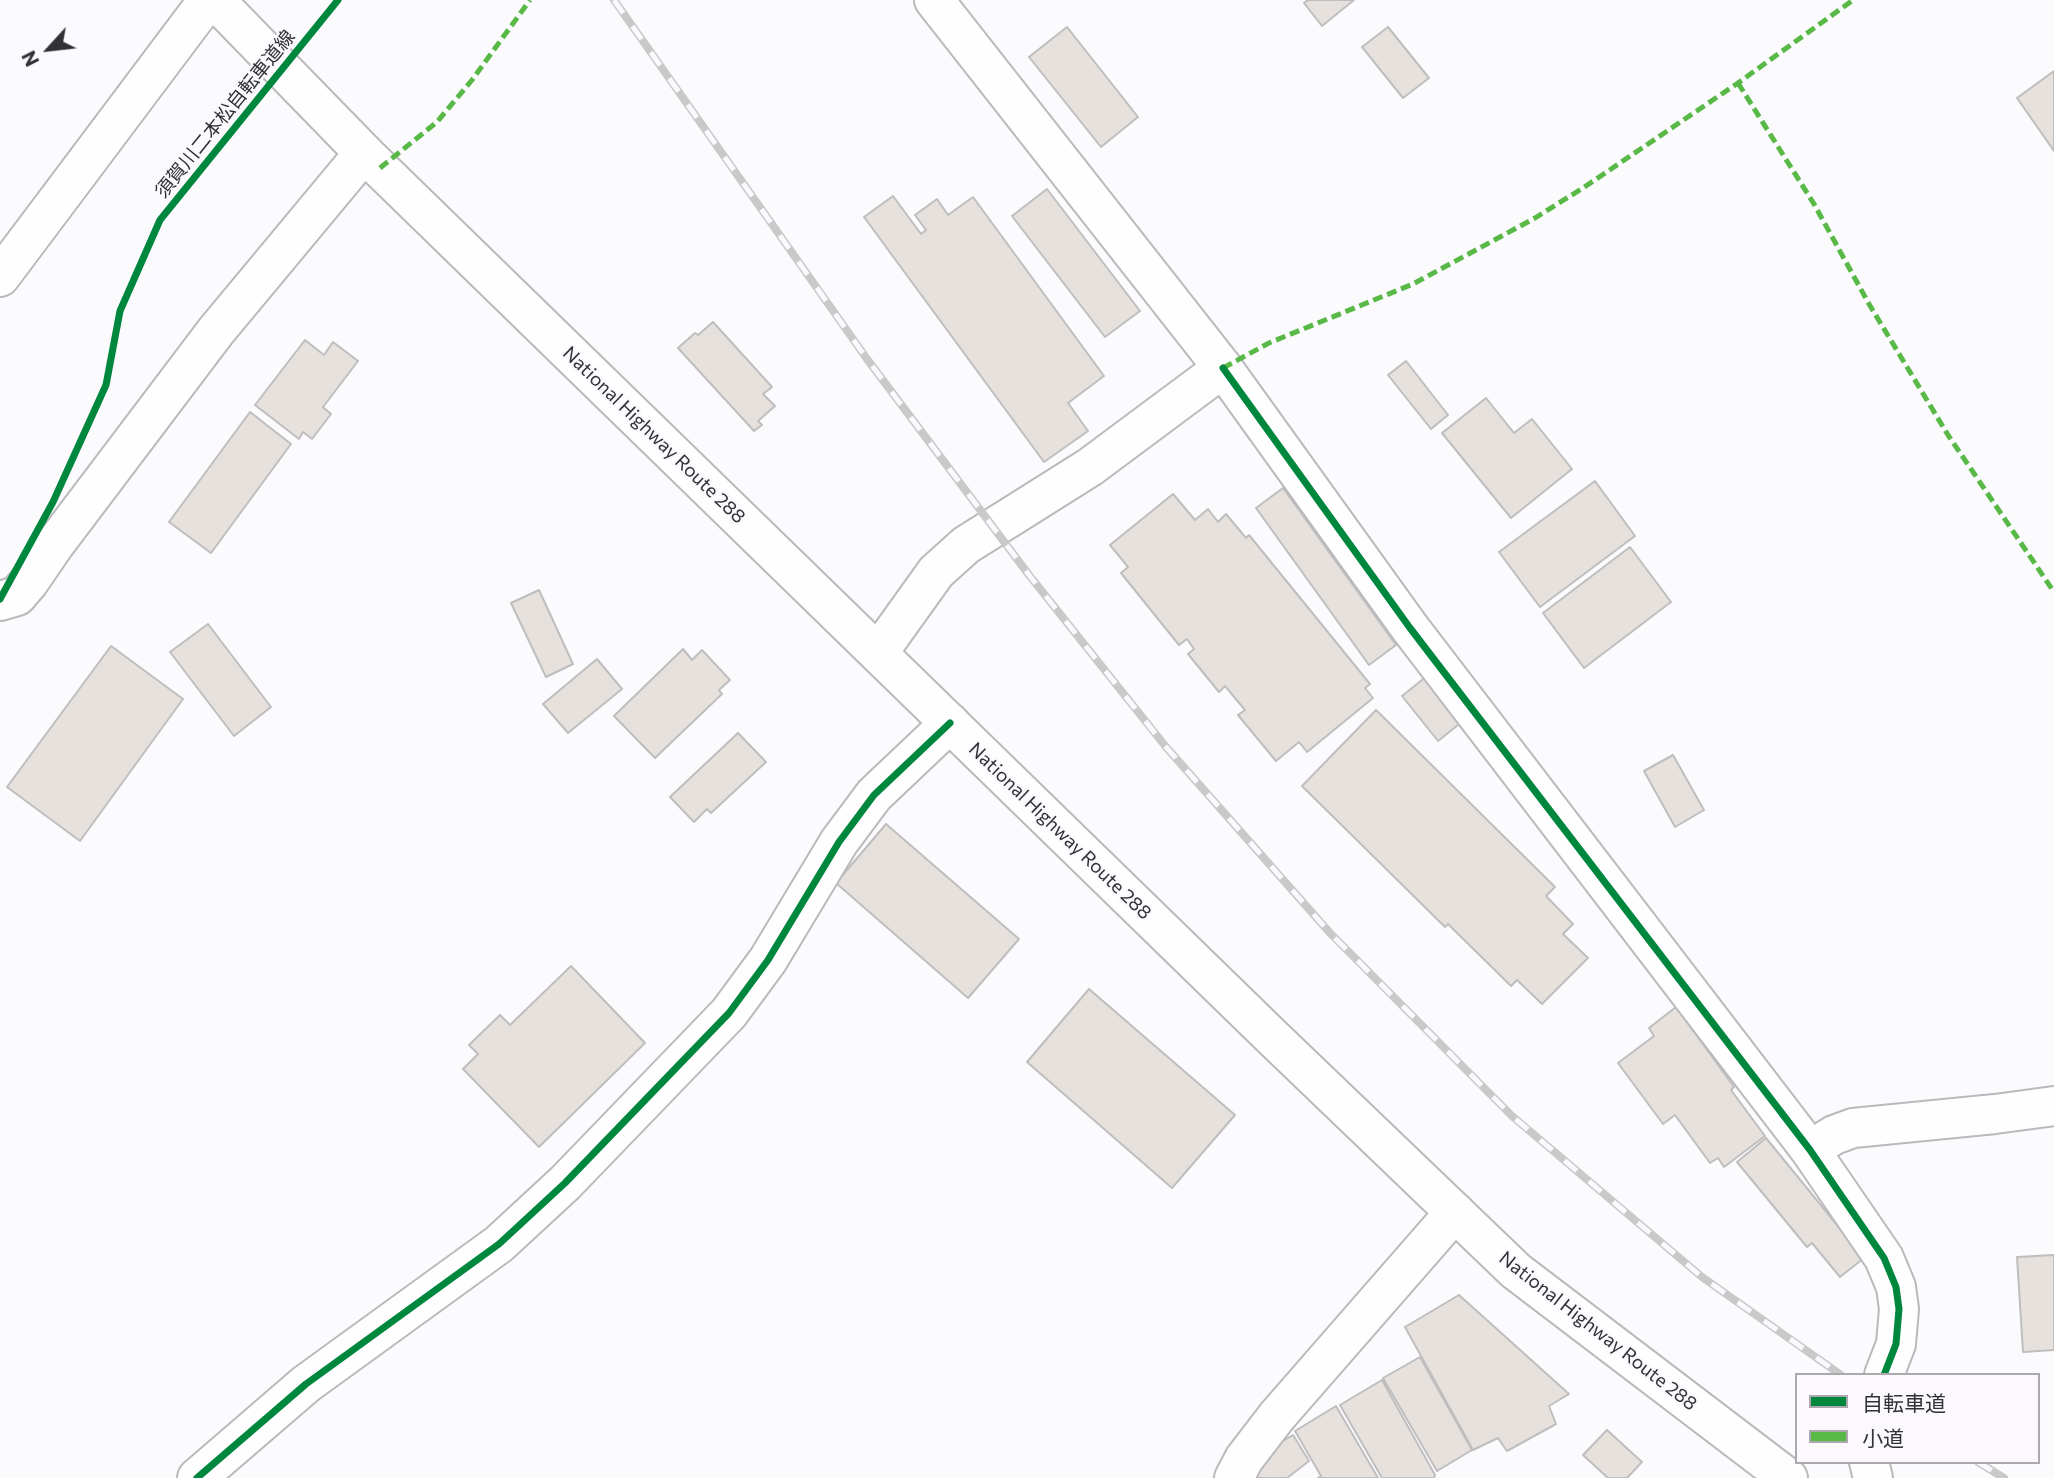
<!DOCTYPE html>
<meta charset="utf-8">
<style>
body{margin:0}
#map{position:relative;width:2054px;height:1478px;overflow:hidden;background:#fbfafd;font-family:Commissioner,"Noto Sans JP",sans-serif}
canvas{display:block}
.legend{position:absolute;left:1795px;top:1373px;width:245px;height:91px;box-sizing:border-box;background:#fbf9fe;border:2px solid #aba9ad;margin:0;padding:9px 12px;list-style:none;font-size:21px;color:#323133}
.legend li{display:flex;align-items:center;gap:14px;height:35px}
.legend b{width:35px;border:2px solid #aba9ad}
.north{position:absolute;left:14px;top:14px;width:70px;height:70px;-webkit-text-stroke:5px #fbf9fe;paint-order:stroke;rotate:243deg;font-size:19px;font-weight:700;line-height:28px;text-align:center;color:#323133}
.north::after{content:'';display:block;margin:auto;width:24px;height:32px;background:#323133;clip-path:polygon(50% 0,100% 100%,50% 72%,0 100%)}
</style>
<div id="map">
<canvas width="2054" height="1478"></canvas>
<ul class="legend">
<li><b style="height:9px;background:#00873e"></b>自転車道</li>
<li><b style="height:9px;background:#58b947"></b>小道</li>
</ul>
<div class="north">N</div>
</div>
<script>
const g = document.querySelector('canvas').getContext('2d');
g.lineJoin = 'round';
function fill(path, color) {
  g.fillStyle = color;
  g.fill(path, 'evenodd');
}
function shape(rows) {
  const path = new Path2D();
  for (const r of rows) {
    path.moveTo(r[0], r[1]);
    for (let i = 2; i < r.length; i += 2) path.lineTo(r[i], r[i + 1]);
  }
  return path;
}
function stroke(path, color, width, dash) {
  g.strokeStyle = color;
  g.lineWidth = width;
  g.lineCap = dash ? 'butt' : 'round';
  g.setLineDash(dash || []);
  g.stroke(path);
}
function label(font, color, halo, rows, align = 'center') {
  g.font = font + ' Commissioner,"Noto Sans JP",sans-serif';
  g.lineWidth = 5;
  g.setLineDash([]);
  g.textBaseline = 'middle';
  g.strokeStyle = halo;
  g.fillStyle = color;
  for (const [text, x, y, turn = 0] of rows) {
    g.save();
    g.translate(x, y);
    g.rotate((+turn || 0) * Math.PI / 180);
    g.textAlign = isNaN(turn) ? turn : align;
    if (halo) g.strokeText(text, 0, 0);
    g.fillText(text, 0, 0);
    g.restore();
  }
}
const building = shape([
 [1308,0,1354,0,1322,26,1304,3,1308,0],
 [1067,27,1138,117,1101,147,1029,57,1067,27],
 [1388,27,1429,78,1403,98,1362,47,1388,27],
 [2054,71,2054,151,2017,98,2054,71],
 [1047,189,1140,311,1105,337,1012,216,1047,189],
 [893,196,921,234,926,230,915,215,937,199,948,215,973,197,1104,376,1068,403,1088,431,1044,462,864,217,893,196],
 [713,322,772,387,763,394,775,406,758,421,762,425,754,431,678,348,695,333,698,335,713,322],
 [305,340,324,355,333,342,358,361,323,407,331,414,312,439,303,432,299,439,255,405,305,340],
 [1406,361,1448,415,1431,429,1388,375,1406,361],
 [1486,398,1514,433,1532,419,1572,469,1511,518,1442,433,1486,398],
 [250,412,291,444,211,553,169,522,250,412],
 [1595,481,1635,536,1540,607,1499,552,1595,481],
 [1283,488,1396,645,1369,665,1256,508,1283,488],
 [1173,494,1195,520,1208,509,1218,522,1226,514,1246,538,1249,535,1370,684,1365,688,1373,698,1307,752,1299,742,1276,761,1238,715,1245,710,1225,686,1219,692,1188,654,1194,649,1187,639,1179,645,1121,573,1128,567,1110,545,1173,494],
 [1630,547,1671,602,1584,668,1543,613,1630,547],
 [539,590,573,664,546,677,511,603,539,590],
 [208,624,271,707,234,736,170,652,208,624],
 [111,646,183,699,80,841,7,787,111,646],
 [683,649,692,660,702,650,730,680,719,690,722,694,655,758,614,716,683,649],
 [597,659,622,689,568,733,543,704,597,659],
 [1427,676,1463,721,1438,741,1402,696,1427,676],
 [1376,710,1555,887,1546,896,1573,924,1563,934,1588,958,1542,1004,1517,980,1511,986,1509,984,1448,924,1445,927,1302,786,1376,710],
 [738,733,766,762,711,813,707,809,694,822,670,797,738,733],
 [1673,755,1704,810,1675,827,1644,771,1673,755],
 [886,824,1019,939,968,998,836,883,886,824],
 [571,966,645,1043,539,1147,463,1069,478,1054,469,1045,500,1015,510,1025,571,966],
 [1089,989,1235,1115,1172,1188,1027,1062,1089,989],
 [1676,1007,1734,1087,1731,1090,1765,1136,1724,1167,1718,1158,1710,1163,1675,1115,1663,1124,1618,1063,1654,1036,1649,1028,1676,1007],
 [1766,1138,1864,1258,1840,1277,1812,1243,1807,1247,1737,1162,1766,1138],
 [2054,1255,2054,1350,2023,1352,2017,1257,2054,1255],
 [1459,1295,1569,1394,1549,1406,1556,1424,1507,1451,1498,1438,1473,1450,1405,1327,1459,1295],
 [1420,1357,1472,1450,1437,1471,1383,1378,1420,1357],
 [1382,1380,1435,1475,1434,1478,1382,1478,1340,1405,1382,1380],
 [1336,1406,1378,1478,1318,1478,1321,1476,1295,1431,1336,1406],
 [1607,1430,1642,1462,1627,1478,1608,1478,1583,1455,1607,1430],
 [1293,1435,1309,1461,1287,1478,1256,1478,1269,1449,1293,1435]
]);
fill(building, '#e7e1dd');
stroke(building, '#bfbebf', 2);
const minor = shape([
 [0,277,208,0],
 [1223,368,1410,628,1810,1150,1884,1258,1896,1287,1899,1309,1896,1344,1884,1375],
 [0,601,17,596,29,582,55,544,216,331,364,153],
 [878,653,936,572,966,545,1090,467,1223,368,934,0],
 [1810,1150,1834,1135,1853,1128,1995,1114,2054,1106],
 [1869,1462,1873,1478],
 [197,1478,306,1384,499,1244,565,1183,729,1013,768,960,839,842,874,795,950,723],
 [1234,1478,1244,1459,1277,1416,1455,1212]
]);
const highway = shape([
 [215,0,364,153,1271,1036,1516,1271,1788,1478]
]);
stroke(minor, '#bababc', 42);
stroke(highway, '#bababc', 42);
stroke(minor, '#fefeff', 38);
stroke(highway, '#fefeff', 38);
const rail = shape([
 [614,0,867,359,1029,575,1166,747,1330,933,1512,1116,1702,1277,1841,1375],
 [1978,1462,2004,1478]
]);
stroke(rail, '#c9c9c9', 8);
stroke(rail, '#fbf9fe', 5, [16]);
stroke(shape([
 [1738,83,1814,204,1869,304,1948,435,2054,592],
 [380,168,437,122,472,80,530,0],
 [1223,368,1269,343,1413,284,1535,218,1583,188,1738,83,1853,0]
]), '#58b947', 5, [10, 5]);
stroke(shape([
 [1223,368,1410,628,1810,1150,1884,1258,1896,1287,1899,1309,1896,1344,1884,1375],
 [0,599,53,502,106,385,120,311,160,220,338,0],
 [197,1478,306,1384,499,1244,565,1183,729,1013,768,960,839,842,874,795,950,723]
]), '#00873e', 7);
label('19px', '#323133', '#fbf9fe', [
 ["須賀川二本松自転車道線",225,114,-51],
 ["National Highway Route 288",654,435,44],
 ["National Highway Route 288",1060,831,44],
 ["National Highway Route 288",1598,1331,38]
]);
</script>
